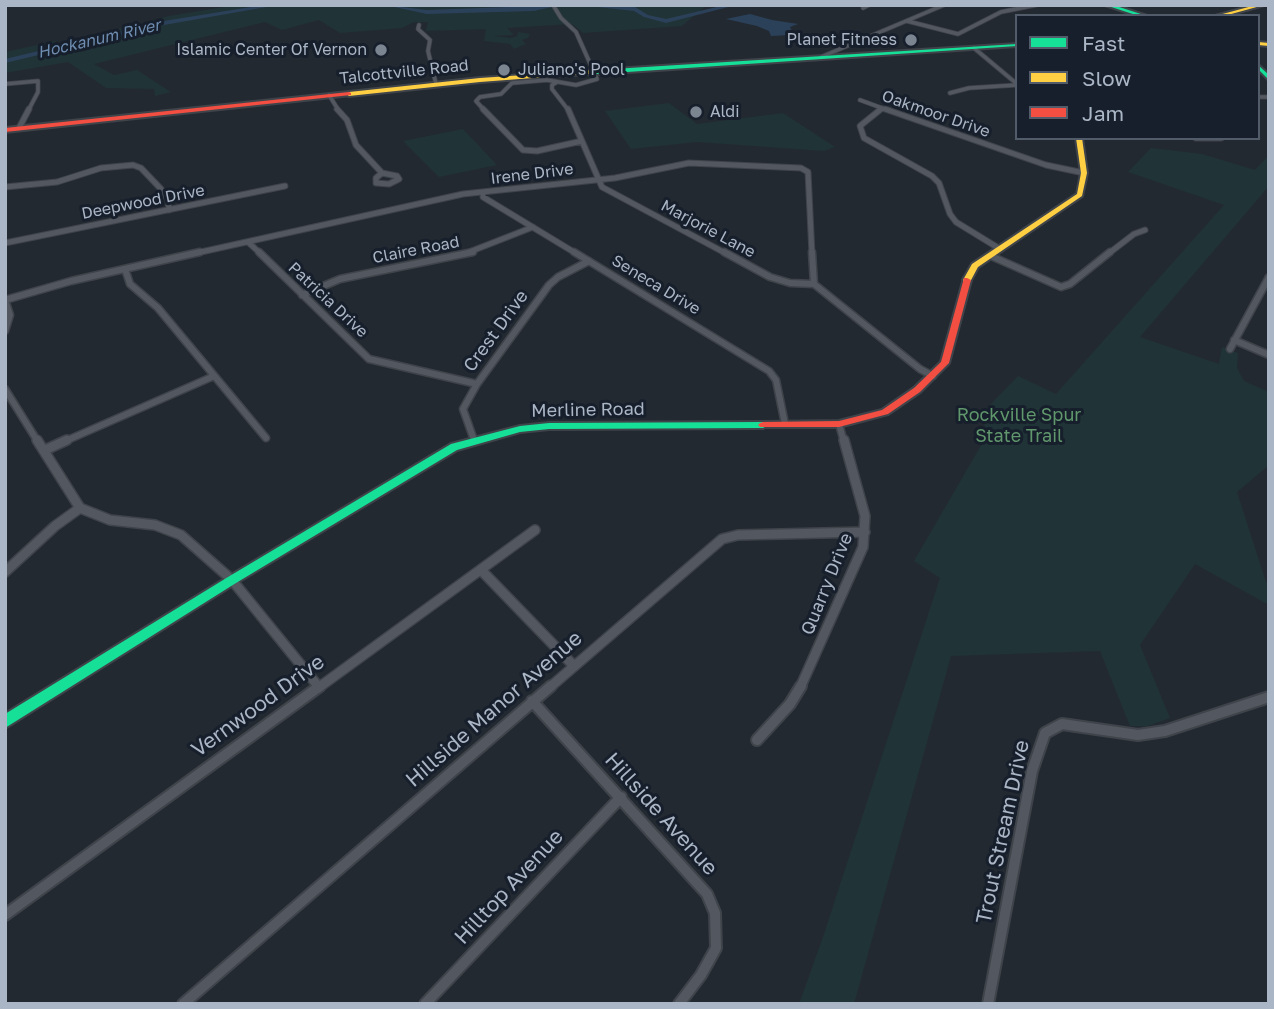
<!DOCTYPE html>
<style>
body{margin:0}
#map{position:relative;width:1274px;height:1009px;overflow:hidden;background:#232931;font-family:"Golos Text",sans-serif}
canvas{display:block}
.frame{position:absolute;inset:0;border:7px solid #aab5c5;pointer-events:none}
.legend{position:absolute;left:1015px;top:14px;width:245px;height:126px;box-sizing:border-box;background:#161f2b;border:2px solid #515b69;margin:0;padding:9px 12px;list-style:none;font-size:21px;color:#aab5c5}
.legend li{display:flex;align-items:center;gap:14px;height:35px}
.legend b{width:35px;border:2px solid #515b69}
</style>
<div id="map">
<canvas width="1274" height="1009"></canvas>
<div class="frame"></div>
<ul class="legend">
<li><b style="height:9px;background:#16e098"></b>Fast</li>
<li><b style="height:9px;background:#ffcf43"></b>Slow</li>
<li><b style="height:9px;background:#f24e42"></b>Jam</li>
</ul>
</div>
<script>
const g = document.querySelector('canvas').getContext('2d');
g.lineJoin = 'round';
function fill(path, color) {
  g.fillStyle = color;
  g.fill(path, 'evenodd');
}
function shape(rows) {
  const path = new Path2D();
  for (const r of rows) {
    path.moveTo(r[0], r[1]);
    for (let i = 2; i < r.length; i += 2) path.lineTo(r[i], r[i + 1]);
  }
  return path;
}
function stroke(path, color, width, dash) {
  g.strokeStyle = color;
  g.lineWidth = width;
  g.lineCap = dash ? 'butt' : 'round';
  g.setLineDash(dash || []);
  g.stroke(path);
}
function label(font, color, halo, rows, align = 'center') {
  g.font = font + ' "Golos Text",sans-serif';
  g.lineWidth = 6;
  g.setLineDash([]);
  g.textBaseline = 'middle';
  g.strokeStyle = halo;
  g.fillStyle = color;
  for (const [text, x, y, turn = 0] of rows) {
    g.save();
    g.translate(x, y);
    g.rotate((+turn || 0) * Math.PI / 180);
    g.textAlign = isNaN(turn) ? turn : align;
    if (halo) g.strokeText(text, 0, 0);
    g.fillText(text, 0, 0);
    g.restore();
  }
}
fill(shape([
 [236,5,707,5,682,26,583,33,572,24,507,28,514,35,494,36,511,38,517,36,518,32,530,34,528,38,522,40,526,44,514,49,510,44,484,41,486,29,426,31,428,22,414,22,402,28,340,33,319,20,282,30,265,22,94,64,114,75,137,70,171,92,155,96,154,89,106,88,68,62,5,73,5,52,55,41,59,44,169,16],
 [669,103,697,124,783,113,835,147,824,151,697,142,631,149,605,111],
 [463,129,497,165,439,177,403,141],
 [1151,148,1202,154,1255,170,1269,155,1269,186,1140,337,1219,364,1222,347,1238,353,1237,368,1244,381,1269,392,1269,465,1237,492,1266,582,1269,583,1269,605,1195,564,1140,645,1170,718,1148,726,1130,726,1100,651,951,656,854,1004,799,1004,823,937,940,578,914,561,983,442,986,409,1018,376,1056,394,1224,205,1128,172]
]), '#203337');
fill(shape([
 [750,14,772,20,798,24,790,27,793,33,790,35,771,36,769,31,757,26,726,19]
]), '#2b415a');
fill(shape([
 [263,5,278,5,164,25,5,63,5,59,164,21,263,5],
 [385,5,427,10,561,5,534,11,427,14,385,5],
 [579,5,635,7,648,15,666,19,725,5,736,5,666,23,644,17,634,11,579,5]
]), '#2b415a');
const streetFar4 = shape([
 [863,8,869,5],
 [907,21,958,34,1001,12,1036,5],
 [419,25,418,29,430,40,428,51,436,84],
 [974,48,1017,84],
 [821,57,944,5],
 [557,82,552,85,552,89,569,111],
 [5,84,38,81,38,92,28,111],
 [950,93,969,88,1017,85],
 [329,95,339,111],
 [1258,97,1269,97],
 [860,100,890,111],
 [485,111,476,101,480,97,501,94,512,83,547,80,576,85,597,79,576,32,561,18,553,5],
 [879,111,882,108]
]);
const streetFar3 = shape([
 [337,109,347,120,356,145,382,173],
 [483,109,523,150,537,151,582,141],
 [568,109,602,187,727,254],
 [881,109,860,126,864,138,932,176,939,183,950,214,956,222,1000,249],
 [885,109,1046,165,1084,173],
 [19,128,29,109],
 [1196,138,1221,138],
 [382,173,397,176,399,179,389,184,376,183,376,178,382,173],
 [5,187,57,182,101,168,133,165,141,168,161,189,168,200,169,210],
 [483,192,483,197,577,254],
 [5,243,285,186],
 [249,243,261,254],
 [192,254,463,194,615,178,689,163,801,168,808,172,812,254],
 [464,254,533,227],
 [1108,254,1134,234,1145,230]
]);
const streetFar2 = shape([
 [259,252,369,359,477,384],
 [574,252,769,371,776,380,785,424],
 [724,252,770,277,790,283,814,284],
 [812,252,814,284,920,369,933,376],
 [991,256,1061,287,1070,284,1110,252],
 [125,269,130,284,158,308,266,438],
 [302,295,340,279,473,252],
 [5,300,71,281,200,252],
 [5,300,10,315,5,331],
 [1234,340,1269,355],
 [1230,349,1269,277],
 [5,389,38,442],
 [839,424,844,442],
 [474,440,463,409,477,384,549,285,558,277,589,261],
 [63,442,214,376]
]);
const streetFar1 = shape([
 [37,440,80,508,110,520,155,525,181,535,232,580,318,686],
 [45,450,67,440],
 [481,570,573,665],
 [5,572,55,526,80,508],
 [318,688,535,530],
 [549,688,722,539,738,535,865,532],
 [800,688,863,547,865,516,844,440]
]);
const street = shape([
 [532,701,707,894,715,913,716,948,701,975,679,1004],
 [757,740,790,704,801,686],
 [5,915,320,686],
 [183,1004,551,686],
 [425,1004,621,797],
 [988,1004,1032,771,1045,733,1062,724,1138,735,1165,731,1269,697]
]);
const fast = shape([
 [1105,5,1113,5,1147,16,1139,16,1105,5],
 [1017,44,1017,46,597,74,594,72,597,70,1017,44],
 [1258,65,1269,75,1269,80,1258,69,1258,65],
 [763,422,768,425,763,428,549,429,520,432,457,450,236,583,5,728,5,714,228,577,451,444,520,426,549,423,763,422]
]);
const slow = shape([
 [1256,5,1264,5,1224,16,1215,16,1256,5],
 [1258,42,1269,43,1269,46,1258,45,1258,42],
 [597,70,599,73,480,82,349,96,346,94,349,92,480,78,597,70],
 [1076,138,1082,138,1087,173,1082,196,978,267,970,282,964,282,963,280,972,264,1077,194,1081,173,1076,138]
]);
const jam = shape([
 [349,92,351,93,351,95,5,132,5,128,349,92],
 [964,278,967,278,971,280,949,363,920,392,888,414,839,427,760,427,758,425,760,423,763,422,839,421,882,410,914,388,941,362,964,278]
]);
stroke(streetFar4, '#3f434a', 5);
stroke(streetFar3, '#3f434a', 7);
stroke(streetFar2, '#3f434a', 9);
stroke(streetFar1, '#3f434a', 12);
stroke(street, '#3f434a', 14);
stroke(fast, '#3f434a', 4);
stroke(slow, '#3f434a', 4);
stroke(jam, '#3f434a', 4);
stroke(streetFar4, '#525760', 3.5);
stroke(streetFar3, '#525760', 5);
stroke(streetFar2, '#525760', 6);
stroke(streetFar1, '#525760', 9);
stroke(street, '#525760', 10);
fill(fast, '#16e098');
fill(slow, '#ffcf43');
fill(jam, '#f24e42');
for (const [x, y, r, color] of [
 [911,40,7,"#7b8491"],
 [381,50,7,"#7b8491"],
 [504,70,7,"#7b8491"],
 [696,112,7,"#7b8491"]
]) {
  const dot = new Path2D();
  dot.arc(x, y, r, 0, 2 * Math.PI);
  g.fillStyle = color;
  g.fill(dot);
  stroke(dot, '#161f2b', 2.5);
}
label('italic 16px', '#6f8db1', '#161f2b', [
 ["Hockanum River",99,39,-13]
]);
label('16px', '#aab5c5', '#161f2b', [
 ["Planet Fitness",897,40],
 ["Islamic Center Of Vernon",367,50],
 ["Juliano's Pool",518,70,"left"],
 ["Aldi",710,112,"left"]
], 'right');
label('16px', '#aab5c5', '#161f2b', [
 ["Talcottville Road",404,72,-6],
 ["Oakmoor Drive",936,114,19],
 ["Irene Drive",532,174,-7],
 ["Deepwood Drive",143,202,-11],
 ["Marjorie Lane",708,229,28],
 ["Claire Road",416,250,-11],
 ["Seneca Drive",656,285,31],
 ["Patricia Drive",328,300,43]
]);
label('18px', '#aab5c5', '#161f2b', [
 ["Crest Drive",496,331,-54],
 ["Merline Road",588,410,-1],
 ["Quarry Drive",827,584,-68]
]);
label('18px', '#60976c', '#161f2b', [
 ["Rockville Spur",1019,415],
 ["State Trail",1019,436]
]);
label('21px', '#aab5c5', '#161f2b', [
 ["Vernwood Drive",258,706,-36],
 ["Hillside Manor Avenue",494,709,-41],
 ["Hillside Avenue",661,814,48],
 ["Trout Stream Drive",1003,832,-78],
 ["Hilltop Avenue",509,887,-47]
]);
</script>
